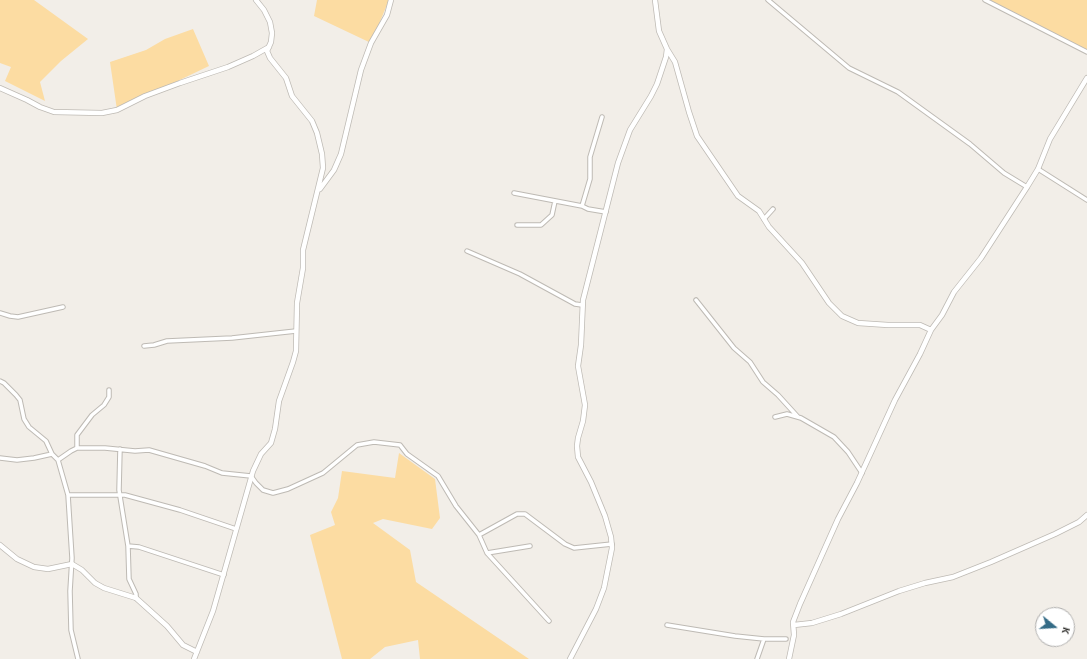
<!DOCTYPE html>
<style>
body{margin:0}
#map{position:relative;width:1087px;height:659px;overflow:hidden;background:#f2eee8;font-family:"Alegreya Sans",sans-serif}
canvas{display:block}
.north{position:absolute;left:1035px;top:607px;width:40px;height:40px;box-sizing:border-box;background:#fff;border:1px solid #aeadac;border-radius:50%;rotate:108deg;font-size:11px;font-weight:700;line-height:16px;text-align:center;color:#343330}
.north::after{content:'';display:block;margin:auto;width:14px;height:18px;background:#346b86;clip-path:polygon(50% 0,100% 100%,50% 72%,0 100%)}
</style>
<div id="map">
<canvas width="1087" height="659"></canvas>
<div class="north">K</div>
</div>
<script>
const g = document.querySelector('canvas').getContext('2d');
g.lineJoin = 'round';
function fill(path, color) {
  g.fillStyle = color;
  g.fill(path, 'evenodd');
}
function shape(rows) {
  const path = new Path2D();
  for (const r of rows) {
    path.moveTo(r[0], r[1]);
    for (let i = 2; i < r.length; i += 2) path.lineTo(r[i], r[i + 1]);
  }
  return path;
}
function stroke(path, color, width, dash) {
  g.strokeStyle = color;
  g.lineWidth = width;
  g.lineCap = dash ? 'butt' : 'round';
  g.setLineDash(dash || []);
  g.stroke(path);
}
fill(shape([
 [0,0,34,0,88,39,61,61,40,82,45,101,5,81,11,67,0,63],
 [317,0,389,0,371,43,314,16],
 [985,0,1087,0,1087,52],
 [193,29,209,66,117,110,110,62,146,50,165,39],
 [399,453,435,479,440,518,432,529,383,519,373,523,410,550,416,582,529,659,420,659,418,640,385,647,370,659,342,659,310,535,335,525,331,512,338,498,342,471,395,478]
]), '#fcdca2');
const minor = shape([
 [768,0,849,68,898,92,970,144,1004,173,1027,187],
 [985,0,1087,52],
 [1038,169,1087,200],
 [514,193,582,206,588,209,606,212],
 [582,206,590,179,590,157,602,117],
 [764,219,773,209],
 [517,225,541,225,552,215,555,201],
 [467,251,520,274,575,304,582,305],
 [696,300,734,348,750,362,763,382,778,395,798,417],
 [0,313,10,316,18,317,63,307],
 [144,346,154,345,167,341,232,338,296,331],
 [0,381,4,383,16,395,20,400,24,419,29,427,46,441,52,454,58,460,68,495,72,558,70,591,71,630,78,659],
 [775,417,787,414,801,418,834,437,848,452,862,473],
 [77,448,77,435,92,415,104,405,109,397,109,390],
 [120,449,119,490,128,546,129,579,136,594,136,598],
 [0,458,17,460,34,458,52,454],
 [58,460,71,451,77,448,105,448,135,451,149,450,205,466,222,473,251,476,256,483,263,490,273,493,288,489,323,473,357,445,374,442,400,445,407,454,438,476,456,506,479,535,517,514,525,514,565,544,574,548,612,544],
 [68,495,125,495,180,510,236,529],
 [479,535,487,553,549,621],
 [128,546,139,547,224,575],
 [487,553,530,546],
 [667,625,735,636,764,639,786,639],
 [757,659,764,639]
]);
const tertiary = shape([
 [655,0,659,31,667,49,675,62,689,112,697,136,738,196,759,211,769,227,802,263,829,303,842,316,858,323,888,325,920,325,931,330],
 [0,88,27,100,40,107,54,112,102,113,117,110,145,96,180,83,228,67,253,56,269,47],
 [320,189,334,170,341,154,361,70,371,43,387,15,391,0],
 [0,545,17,559,34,567,48,569,72,564,82,570,95,583,104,588,136,598,167,626,183,645,197,652],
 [794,625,812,623,841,614,899,591,925,583,953,577,991,562,1055,534,1079,522,1087,515],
 [194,659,213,611,253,471,261,454,271,443,275,429,279,401,293,362,296,351,297,303,303,268,303,250,323,168,322,154,317,133,312,121,292,96,286,78,270,58,267,51,271,42,272,33,270,22,264,10,256,0],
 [570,659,596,609,604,588,612,548,611,537,605,516,591,482,578,457,577,446,578,438,583,421,585,405,578,366,581,345,583,300,618,163,630,130,651,96,657,84,666,57,667,49],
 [789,659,794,635,793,622,800,604,838,519,857,483,895,400,920,354,931,330,942,315,954,292,981,258,1027,187,1038,169,1050,139,1087,78]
]);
stroke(minor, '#bebab4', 5.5);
stroke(tertiary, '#bebab4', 6);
stroke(minor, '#fff', 3.5);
stroke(tertiary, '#fff', 4.5);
</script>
